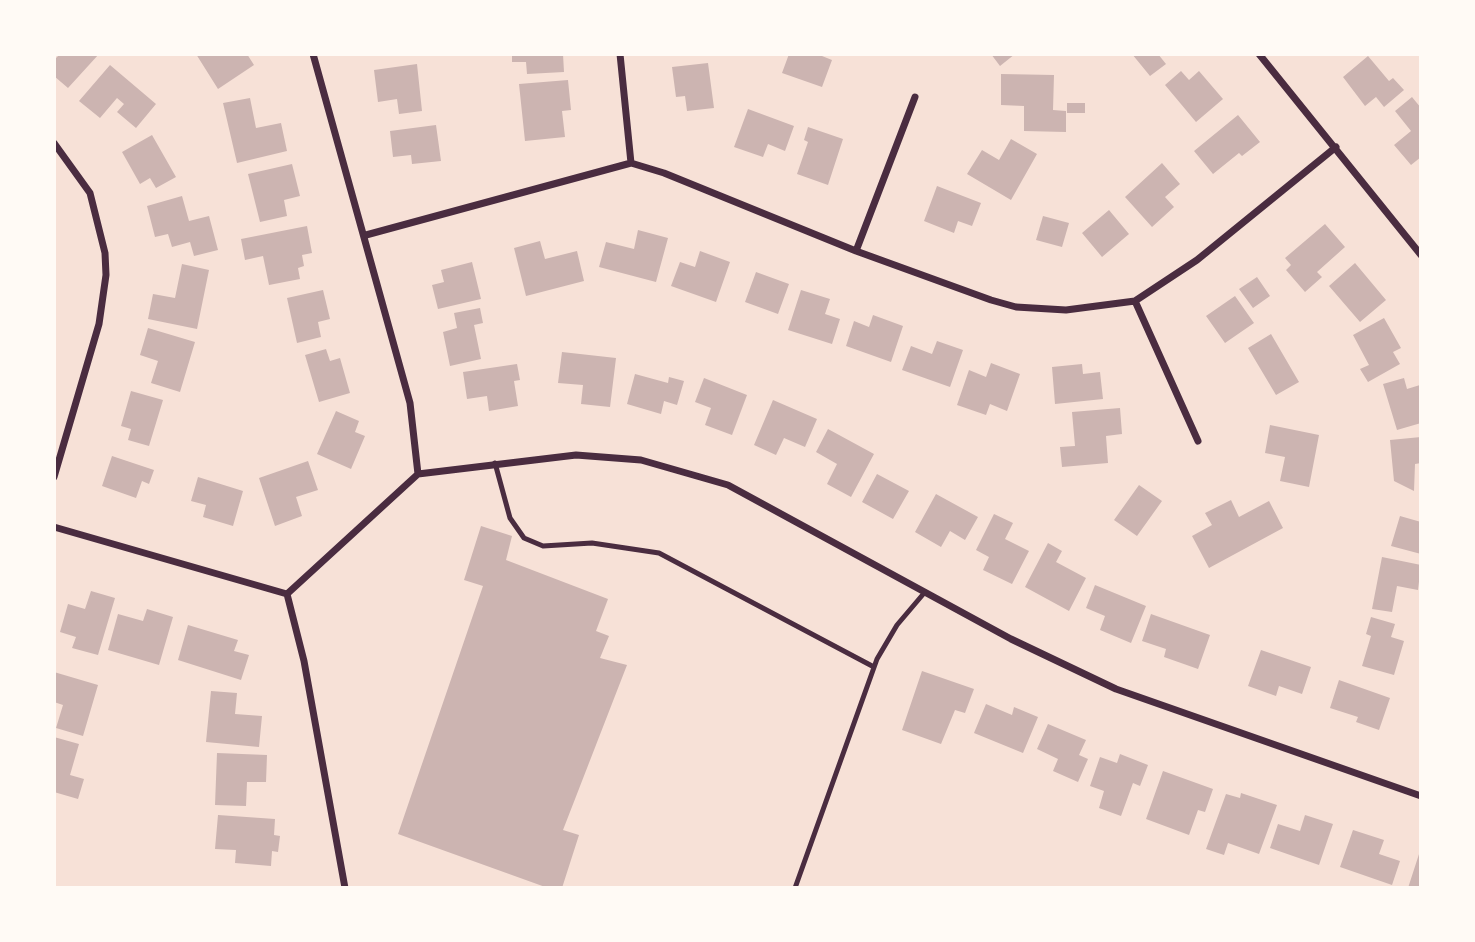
<!DOCTYPE html>
<style>
body{margin:0}
#map{position:relative;width:1475px;height:942px;overflow:hidden;background:#f7e1d7;font-family:"Roboto Condensed",sans-serif}
canvas{display:block}
.frame{position:absolute;inset:0;border:56px solid #fffaf5;pointer-events:none}
</style>
<div id="map">
<canvas width="1475" height="942"></canvas>
<div class="frame"></div>
</div>
<script>
const g = document.querySelector('canvas').getContext('2d');
g.lineJoin = 'round';
function fill(path, color) {
  g.fillStyle = color;
  g.fill(path, 'evenodd');
}
function shape(rows) {
  const path = new Path2D();
  for (const r of rows) {
    path.moveTo(r[0], r[1]);
    for (let i = 2; i < r.length; i += 2) path.lineTo(r[i], r[i + 1]);
  }
  return path;
}
function stroke(path, color, width, dash) {
  g.strokeStyle = color;
  g.lineWidth = width;
  g.lineCap = dash ? 'butt' : 'round';
  g.setLineDash(dash || []);
  g.stroke(path);
}
fill(shape([
 [60,54,99,54,68,88,54,76,54,60],
 [196,54,247,54,254,65,218,89],
 [512,54,563,54,564,72,527,74,526,62,512,62],
 [789,54,817,54,832,60,822,87,782,73],
 [991,54,1015,54,1000,66],
 [1132,54,1158,54,1166,64,1150,76],
 [1368,56,1389,81,1393,78,1404,90,1384,107,1376,97,1365,106,1343,77],
 [708,63,714,108,687,111,685,96,676,97,672,67],
 [417,64,422,111,399,114,397,99,378,102,374,70],
 [110,65,156,104,136,128,117,112,124,104,117,98,100,118,79,101],
 [1181,71,1189,80,1199,71,1223,99,1196,122,1165,85],
 [1001,74,1054,75,1053,110,1066,111,1066,132,1024,131,1024,106,1001,105],
 [568,80,571,110,562,111,565,137,525,141,519,84],
 [1412,97,1421,108,1421,157,1411,165,1394,145,1411,131,1395,111],
 [250,98,256,128,281,123,287,151,237,163,223,103],
 [1067,103,1085,103,1085,113,1067,113],
 [748,109,794,126,785,151,768,144,763,157,734,147],
 [1238,115,1260,142,1242,156,1239,153,1213,174,1194,151],
 [436,125,441,161,412,164,411,155,393,157,390,131],
 [808,127,843,139,828,185,797,174,808,142,804,140],
 [152,135,176,177,156,188,150,178,140,184,122,152],
 [1011,139,1037,154,1011,200,967,174,982,150,999,160],
 [1162,163,1180,184,1165,197,1174,207,1152,227,1125,197],
 [292,164,300,196,284,200,287,216,260,222,248,174],
 [937,186,981,203,972,226,958,221,954,233,924,221],
 [182,196,189,221,209,216,218,250,194,256,190,242,172,247,168,234,155,237,147,206],
 [1109,210,1129,234,1102,257,1082,233],
 [1043,216,1069,223,1062,247,1036,240],
 [1325,224,1345,247,1317,272,1322,277,1305,292,1286,270,1291,265,1285,258],
 [307,226,312,253,302,255,304,266,298,268,300,279,269,285,263,256,245,260,241,239],
 [638,230,668,238,656,282,599,267,606,242,634,249],
 [540,241,545,259,577,251,584,281,526,296,514,248],
 [700,251,730,262,716,302,671,286,680,262,695,267],
 [472,262,481,299,438,309,432,285,444,282,441,270],
 [1355,263,1386,300,1360,322,1329,286],
 [182,264,209,270,197,329,148,319,153,294,175,298],
 [756,272,789,284,778,314,745,302],
 [1257,277,1270,296,1253,308,1239,289],
 [323,290,330,319,318,322,321,337,297,343,287,298],
 [801,290,830,299,825,314,840,319,832,344,788,330],
 [1235,296,1254,323,1225,343,1206,316],
 [480,308,483,323,474,325,481,359,450,366,443,332,457,328,454,313],
 [873,315,903,326,891,362,846,346,854,321,869,327],
 [1384,318,1401,348,1393,352,1400,364,1368,382,1360,369,1369,365,1353,335],
 [148,328,195,342,180,392,151,383,158,361,140,355],
 [1271,334,1299,382,1276,395,1248,348],
 [937,341,963,350,950,387,902,370,911,346,932,354],
 [326,349,330,361,340,358,350,393,319,402,305,355],
 [562,352,616,358,610,407,581,404,583,385,558,383],
 [991,363,1020,374,1007,411,990,404,986,415,957,405,969,370,986,377],
 [517,364,520,380,514,381,518,406,489,411,487,396,467,399,463,372],
 [1082,364,1083,374,1100,372,1103,399,1055,404,1052,367],
 [635,374,668,383,669,377,684,381,677,405,664,401,661,414,627,404],
 [704,378,747,395,732,435,705,425,711,408,695,402],
 [1404,378,1407,389,1420,385,1421,423,1397,430,1383,384],
 [131,391,163,400,149,446,128,440,131,429,121,426],
 [773,400,817,419,805,447,784,438,776,455,754,445],
 [1120,408,1122,434,1106,436,1108,463,1062,467,1060,447,1075,446,1072,412],
 [336,411,359,421,355,432,365,436,351,469,317,454],
 [1270,425,1319,435,1309,487,1280,481,1285,457,1265,453],
 [828,429,874,454,851,497,827,484,837,464,816,452],
 [1421,437,1421,463,1415,464,1414,491,1394,481,1390,440],
 [112,456,154,470,149,484,142,481,136,498,102,486],
 [308,461,318,490,296,497,302,516,275,526,259,478],
 [877,474,909,491,893,519,862,502],
 [198,477,243,491,233,526,203,517,206,505,191,501],
 [1139,485,1162,501,1137,536,1114,520],
 [936,494,978,517,965,540,950,531,941,547,915,532],
 [1231,500,1239,517,1269,501,1283,528,1209,568,1192,536,1212,525,1205,513],
 [994,514,1013,523,1005,539,1029,551,1012,584,983,570,989,557,976,550],
 [1400,516,1421,522,1421,554,1391,546],
 [481,526,512,536,506,560,608,599,596,631,609,636,600,658,627,665,563,830,579,835,562,888,548,888,398,834,483,586,464,580],
 [1048,543,1062,551,1056,562,1086,578,1069,611,1025,587],
 [1382,557,1421,565,1418,590,1397,586,1392,612,1372,609],
 [1095,585,1146,606,1131,643,1100,630,1105,616,1086,608],
 [91,591,115,598,98,655,72,648,76,637,60,632,68,604,85,609],
 [147,609,173,617,159,665,108,650,118,614,143,621],
 [1151,614,1210,635,1198,669,1164,657,1166,649,1142,641],
 [1371,617,1395,624,1391,637,1404,641,1394,675,1362,666,1371,636,1366,634],
 [188,625,238,640,234,651,249,655,241,680,178,660],
 [1261,650,1311,667,1302,694,1279,686,1276,696,1248,686],
 [922,671,974,689,965,713,955,710,941,744,902,730],
 [54,672,98,685,83,736,56,728,63,705,54,702],
 [1339,680,1390,698,1379,730,1356,722,1358,717,1330,708],
 [211,691,237,693,235,714,262,716,259,747,206,742],
 [986,704,1012,715,1014,707,1038,717,1023,753,974,733],
 [1048,724,1086,740,1079,755,1088,759,1078,782,1053,771,1058,759,1037,749],
 [54,737,79,744,70,775,84,779,78,799,54,792],
 [217,753,267,755,266,782,247,782,246,806,215,805],
 [1120,754,1148,765,1140,786,1133,783,1121,816,1099,808,1104,791,1090,786,1100,757,1117,763],
 [1163,771,1213,789,1205,812,1198,810,1189,835,1146,819],
 [1241,793,1277,805,1259,854,1228,843,1224,855,1206,849,1226,794,1240,798],
 [218,815,275,819,274,835,280,836,278,852,272,851,271,866,235,863,236,850,215,849],
 [1305,815,1333,824,1319,865,1270,848,1278,824,1300,831],
 [1353,830,1384,840,1379,854,1400,861,1392,885,1340,867],
 [1420,851,1421,888,1408,888]
]), '#ccb4b1');
stroke(shape([
 [495,463,510,518,524,538,543,546,592,543,659,553,874,667],
 [795,888,877,659,897,625,925,592]
]), '#4a2c40', 5);
stroke(shape([
 [313,54,410,403,418,474],
 [620,54,631,163],
 [1259,54,1421,255],
 [54,143,90,193,105,253,106,275,99,324,54,477],
 [366,235,631,163,664,173,856,251,991,300,1016,307,1066,310,1135,301,1197,260,1336,147],
 [856,251,915,97],
 [1135,301,1198,441],
 [54,527,287,594],
 [287,594,418,474,576,455,641,460,728,485,1011,639,1116,689,1421,796],
 [287,594,304,661,345,888]
]), '#4a2c40', 7);
</script>
